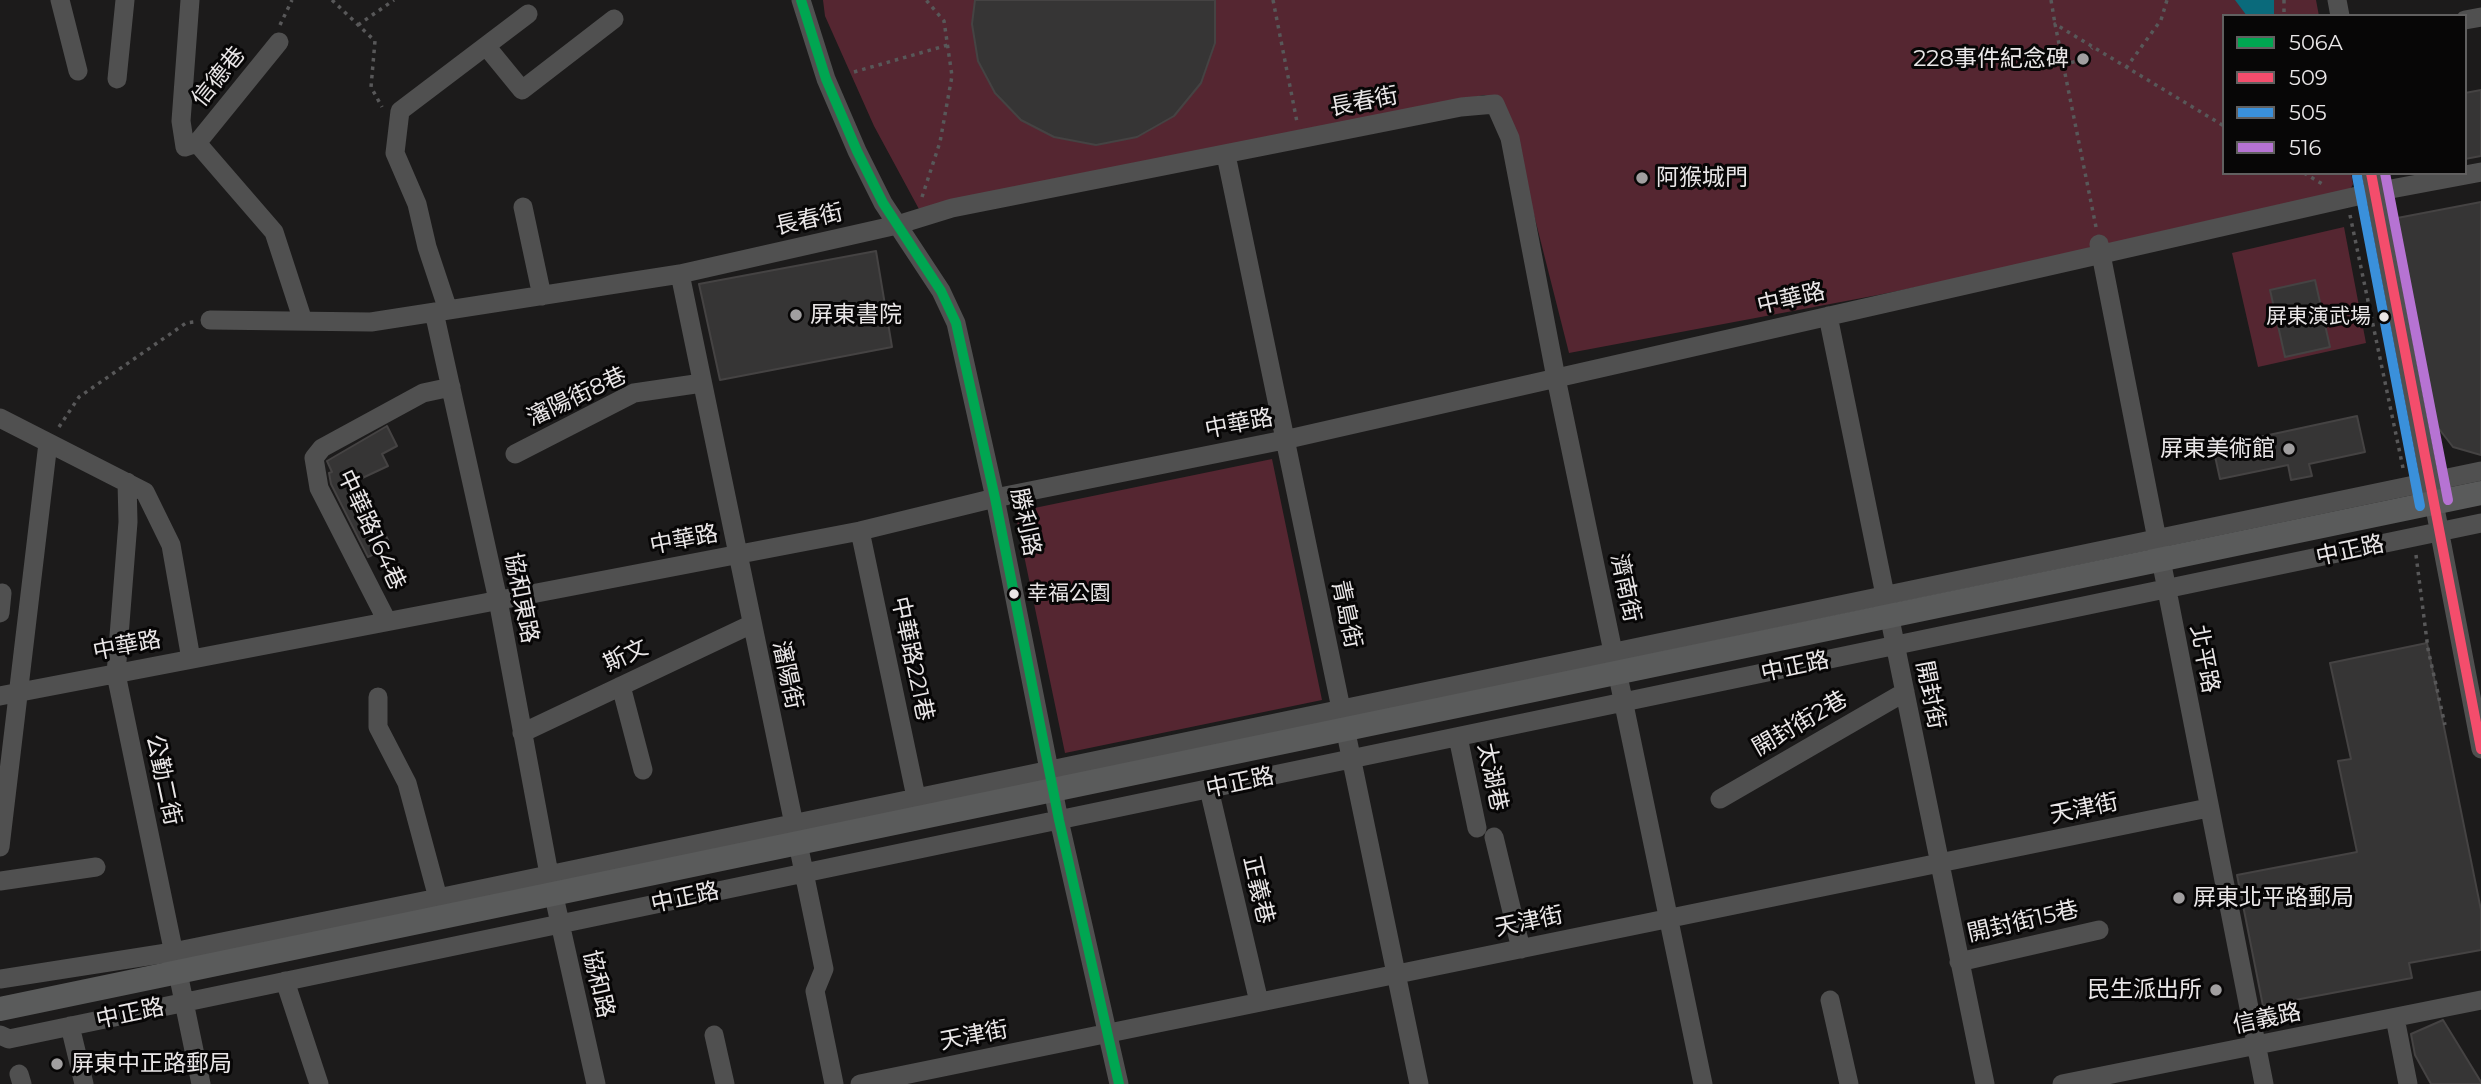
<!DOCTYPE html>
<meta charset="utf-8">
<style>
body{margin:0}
#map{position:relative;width:2481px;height:1084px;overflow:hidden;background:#1c1b1b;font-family:Montserrat,sans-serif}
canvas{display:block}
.legend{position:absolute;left:2222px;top:14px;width:245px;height:161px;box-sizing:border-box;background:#070606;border:2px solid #616060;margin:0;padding:9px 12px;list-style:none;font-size:21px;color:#e9e6e7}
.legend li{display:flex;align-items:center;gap:14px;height:35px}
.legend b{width:35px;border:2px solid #616060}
</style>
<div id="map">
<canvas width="2481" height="1084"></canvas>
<ul class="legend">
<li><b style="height:9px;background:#00a651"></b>506A</li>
<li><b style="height:9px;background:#f44d6c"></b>509</li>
<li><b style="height:9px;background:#3a90db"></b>505</li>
<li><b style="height:9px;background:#b673d3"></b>516</li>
</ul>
</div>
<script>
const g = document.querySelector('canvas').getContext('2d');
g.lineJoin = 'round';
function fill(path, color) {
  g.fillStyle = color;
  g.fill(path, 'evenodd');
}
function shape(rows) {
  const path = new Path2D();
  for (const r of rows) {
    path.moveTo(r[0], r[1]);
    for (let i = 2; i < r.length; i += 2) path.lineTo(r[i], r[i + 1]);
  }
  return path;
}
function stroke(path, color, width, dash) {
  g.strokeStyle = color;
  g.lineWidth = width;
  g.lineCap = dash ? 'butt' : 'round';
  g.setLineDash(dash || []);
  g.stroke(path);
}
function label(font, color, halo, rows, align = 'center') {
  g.font = font + ' Montserrat,"Noto Sans TC",sans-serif';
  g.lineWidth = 6;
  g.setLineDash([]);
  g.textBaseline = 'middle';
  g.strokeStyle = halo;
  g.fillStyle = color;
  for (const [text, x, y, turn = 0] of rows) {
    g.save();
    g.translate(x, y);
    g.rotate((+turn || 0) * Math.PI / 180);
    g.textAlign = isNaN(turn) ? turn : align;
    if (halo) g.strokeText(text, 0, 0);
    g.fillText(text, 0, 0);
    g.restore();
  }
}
fill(shape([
 [823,0,2316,0,2319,16,2224,16,2224,173,2351,173,2353,184,2346,198,1878,295,1569,353,1512,128,1497,98,1484,95,920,211,874,126,825,16],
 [2344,227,2366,343,2258,367,2232,253],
 [1272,459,1322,700,1065,753,1015,512]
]), '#552631');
fill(shape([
 [2219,0,2274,0,2274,16,2247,16,2235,0]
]), '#0a6a7b');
const building = shape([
 [975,0,1215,0,1215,43,1201,83,1174,116,1137,137,1096,145,1054,137,1021,120,995,93,978,61,972,24,975,0],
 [2481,90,2481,156,2465,159,2465,93,2481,90],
 [2481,202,2481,455,2453,447,2436,425,2392,219,2481,202],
 [876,251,892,347,720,380,699,284,876,251],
 [2315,280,2330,347,2285,357,2270,290,2315,280],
 [2357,416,2365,452,2309,464,2312,476,2291,480,2288,465,2220,479,2213,447,2357,416],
 [387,426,397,446,382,454,388,466,358,480,391,546,368,557,331,484,329,473,332,472,327,461,387,426],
 [2427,643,2481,910,2481,950,2409,963,2412,978,2263,1006,2237,875,2357,852,2338,761,2351,759,2330,663,2427,643],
 [2443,1020,2481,1082,2481,1084,2431,1084,2415,1055,2411,1034,2443,1020]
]);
fill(building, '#363535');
stroke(building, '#454343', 2);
stroke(shape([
 [332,0,375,41,371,87,382,107],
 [1273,0,1297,122],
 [2051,0,2055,24],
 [2284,0,2284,16],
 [280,25,292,0],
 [358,25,394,0],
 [2063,65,2083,59,2092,48],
 [2126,68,2161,20,2167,0],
 [854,72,948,45],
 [2304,173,2324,185],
 [922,197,940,142,952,76,944,21,926,0],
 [2350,215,2403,468],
 [2096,227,2055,24,2224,126],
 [59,427,79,397,186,323,194,322],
 [2416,555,2428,649,2445,725]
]), '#585859', 3.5, [3.5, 5]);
stroke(shape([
 [60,0,78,71],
 [190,0,181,121,185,147,197,143,274,232,303,321],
 [801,0,826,79,857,151,883,203,941,291,956,323,995,498,1059,820,1119,1084],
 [2337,0,2340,16],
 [2465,20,2481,17],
 [486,46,522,90,614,19],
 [117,79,125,0],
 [197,143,279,42],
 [1226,155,1419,1084],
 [2371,173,2481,749],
 [523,207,542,296],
 [2099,244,2264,1084],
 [680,274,824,969,815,991,834,1084],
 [448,310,427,247,417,204,395,153,400,111,528,14],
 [434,312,498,600,549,874,596,1084],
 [1828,316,1985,1084],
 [210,320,371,322,680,274,897,225,952,208,1461,107,1495,104,1510,138,1556,378,1703,1084],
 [0,418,145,492,171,545,191,659],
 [515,454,634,393,702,383],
 [127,482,128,522,116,674,201,1084],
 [860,531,916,797],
 [0,613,2,593],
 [387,621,319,488,314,458,322,448,423,393,451,387],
 [621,686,643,770],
 [0,696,860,531,995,498,1284,440,2375,192,2481,172],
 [378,697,378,727,407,783,438,898],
 [522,733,752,624],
 [1458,737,1477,828],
 [1209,789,1259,1002],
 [1720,799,1905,692],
 [1494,837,1521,949],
 [0,847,48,443],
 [0,881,96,867],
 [1959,962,2099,930],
 [0,979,173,952,438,898,2481,471],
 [285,981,319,1084],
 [1830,1000,1849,1084],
 [2395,1018,2408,1084],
 [70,1026,84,1084],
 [0,1035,9,1039,2481,523],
 [714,1035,725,1084],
 [19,1074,22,1084],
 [860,1084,2208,808],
 [2062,1084,2481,1000]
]), '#505050', 19);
stroke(shape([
 [0,1009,2481,493]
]), '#5a5b5b', 24);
stroke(shape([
 [801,0,826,79,857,151,883,203,941,291,956,323,995,498,1059,820,1119,1084]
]), '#00a651', 10);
stroke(shape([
 [2371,173,2481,749]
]), '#f44d6c', 10);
stroke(shape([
 [2357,176,2420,506]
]), '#3a90db', 10);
stroke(shape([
 [2385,173,2448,500]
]), '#b673d3', 10);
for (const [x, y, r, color] of [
 [2083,59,7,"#a19fa0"],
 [1642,178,7,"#a19fa0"],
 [796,315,7,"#a19fa0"],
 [2384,317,6,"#e9e6e7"],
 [2289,449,7,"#a19fa0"],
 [1014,594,6,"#e9e6e7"],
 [2179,898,7,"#a19fa0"],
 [2216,990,7,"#a19fa0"],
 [57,1064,7,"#a19fa0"]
]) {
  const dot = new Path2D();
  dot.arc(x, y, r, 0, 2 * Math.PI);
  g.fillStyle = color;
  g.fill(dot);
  stroke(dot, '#070606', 2.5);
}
label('21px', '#e9e6e7', '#070606', [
 ["屏東演武場",2371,317],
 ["幸福公園",1027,594,"left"]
], 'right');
label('23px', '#e9e6e7', '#070606', [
 ["228事件紀念碑",2069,59,"right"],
 ["阿猴城門",1656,178],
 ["屏東書院",810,315],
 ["屏東美術館",2275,449,"right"],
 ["屏東北平路郵局",2193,898],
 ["民生派出所",2202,990,"right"],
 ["屏東中正路郵局",71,1064]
], 'left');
label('23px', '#e9e6e7', '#070606', [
 ["信德巷",219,77,-51],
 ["長春街",1364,102,-11],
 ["長春街",809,220,-13],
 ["中華路",1791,299,-13],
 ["瀋陽街8巷",577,397,-25],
 ["中華路",1239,424,-11],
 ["勝利路",1025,522,78],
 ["中華路164巷",371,530,65],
 ["中華路",684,540,-11],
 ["中正路",2350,551,-12],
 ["濟南街",1625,588,78],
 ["協和東路",521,598,79],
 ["青島街",1346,614,78],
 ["中華路",127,646,-11],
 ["斯文",626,656,-25],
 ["中華路221巷",912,659,78],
 ["北平路",2204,659,79],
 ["中正路",1795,667,-12],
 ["瀋陽街",787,675,78],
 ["開封街",1930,695,79],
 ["開封街2巷",1800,724,-30],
 ["太湖巷",1492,777,78],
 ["公勤二街",163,780,78],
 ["中正路",1240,783,-12],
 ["天津街",2084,809,-12],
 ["正義巷",1258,890,77],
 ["中正路",685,898,-12],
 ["天津街",1529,922,-12],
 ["開封街15巷",2023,922,-13],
 ["協和路",598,984,77],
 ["中正路",130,1014,-12],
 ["信義路",2267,1019,-12],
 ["天津街",974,1036,-11]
]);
</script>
